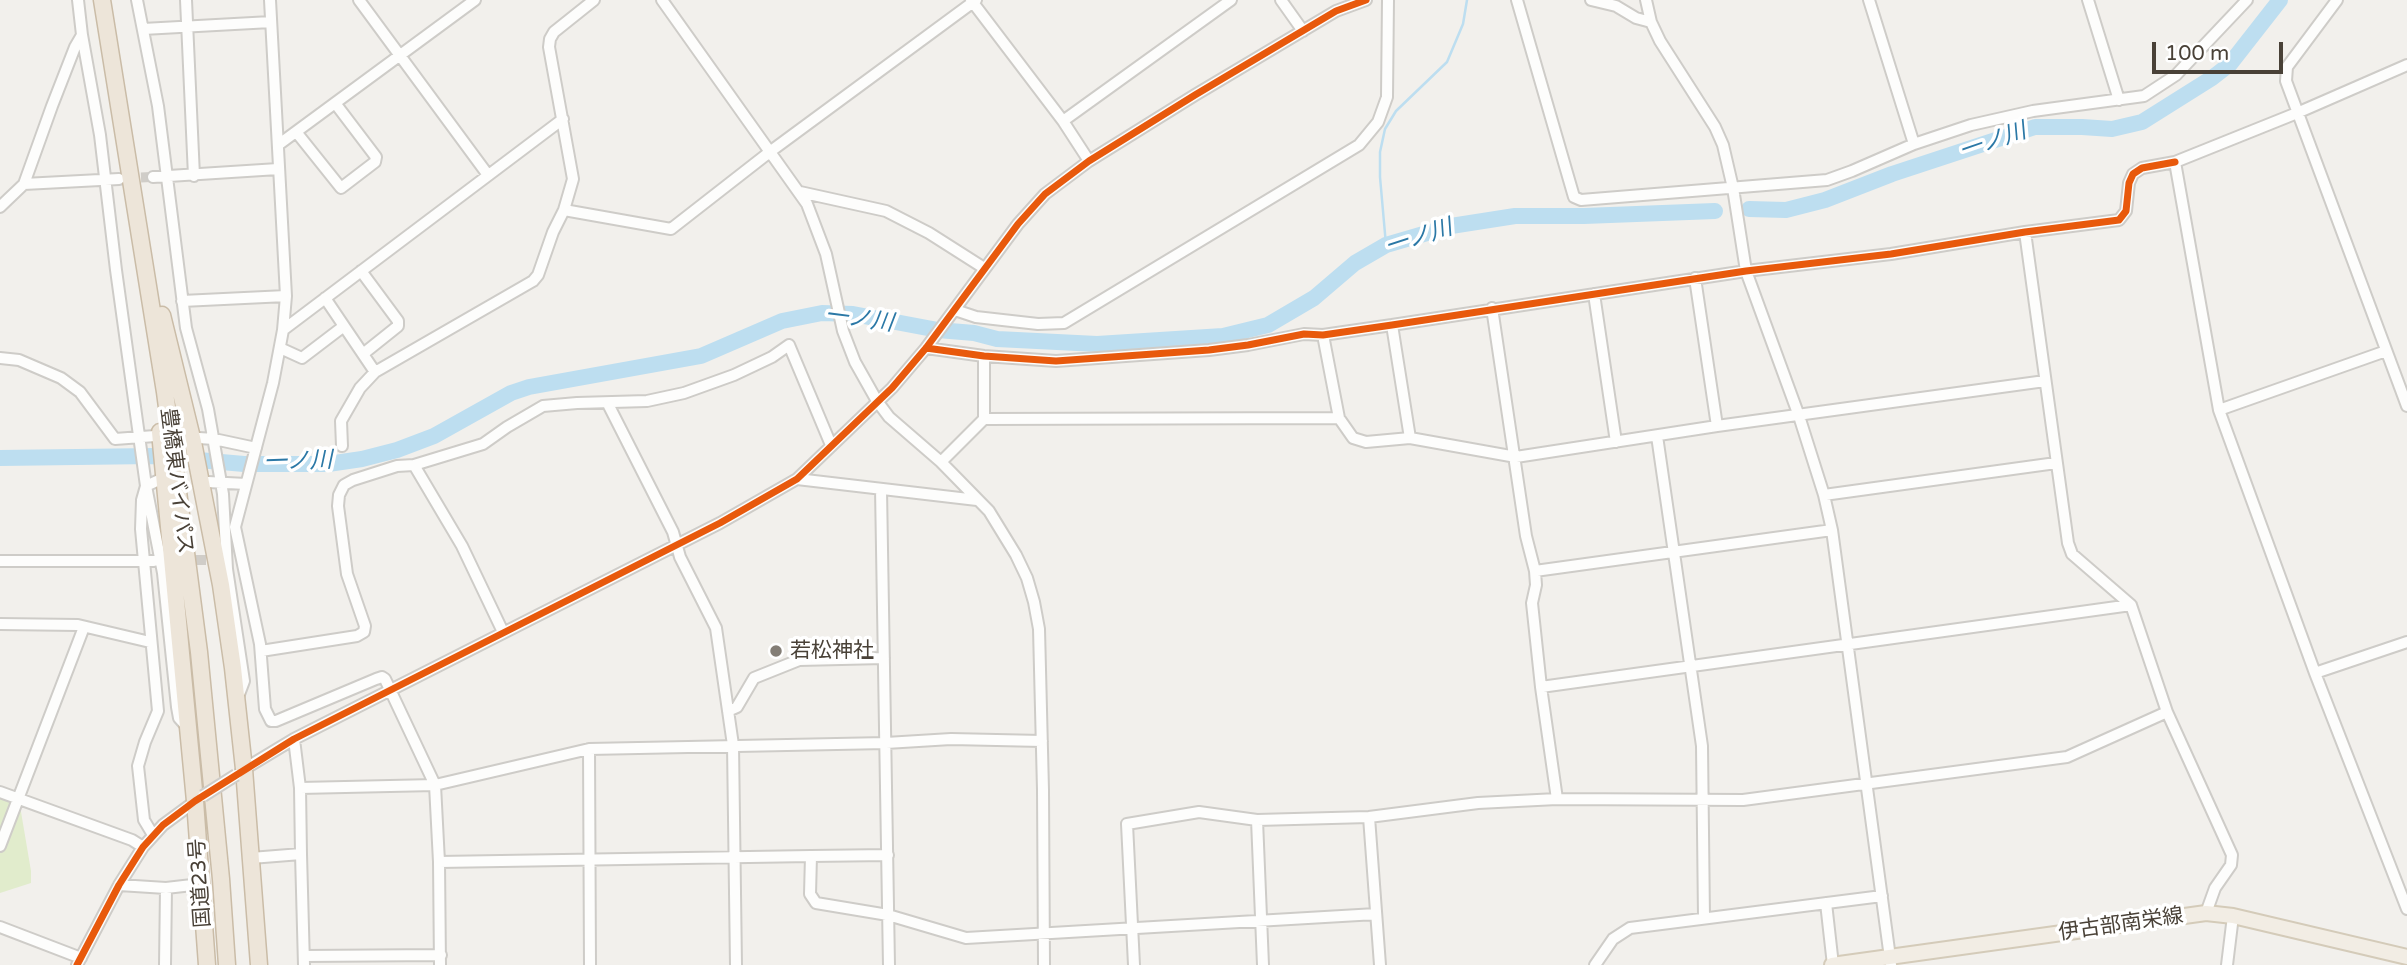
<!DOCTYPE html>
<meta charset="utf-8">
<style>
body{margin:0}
#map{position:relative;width:2407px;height:965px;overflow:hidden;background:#f2f0ec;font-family:"Varela Round",sans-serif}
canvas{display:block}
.scale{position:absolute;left:2152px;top:42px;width:131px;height:32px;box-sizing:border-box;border:4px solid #494137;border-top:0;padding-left:9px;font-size:21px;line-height:24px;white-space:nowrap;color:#494137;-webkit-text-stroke:5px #fff;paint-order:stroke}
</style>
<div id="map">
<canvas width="2407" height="965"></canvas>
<div class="scale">100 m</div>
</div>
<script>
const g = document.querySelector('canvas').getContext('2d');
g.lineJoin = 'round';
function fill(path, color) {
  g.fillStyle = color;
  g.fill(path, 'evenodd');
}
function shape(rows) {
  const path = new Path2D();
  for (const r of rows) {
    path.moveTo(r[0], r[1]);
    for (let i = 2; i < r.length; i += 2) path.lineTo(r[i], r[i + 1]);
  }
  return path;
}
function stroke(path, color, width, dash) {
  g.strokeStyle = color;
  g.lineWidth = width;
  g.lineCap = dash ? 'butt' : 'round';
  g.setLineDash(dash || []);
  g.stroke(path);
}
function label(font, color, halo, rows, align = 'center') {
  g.font = font + ' "Varela Round","Noto Sans JP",sans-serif';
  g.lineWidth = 7;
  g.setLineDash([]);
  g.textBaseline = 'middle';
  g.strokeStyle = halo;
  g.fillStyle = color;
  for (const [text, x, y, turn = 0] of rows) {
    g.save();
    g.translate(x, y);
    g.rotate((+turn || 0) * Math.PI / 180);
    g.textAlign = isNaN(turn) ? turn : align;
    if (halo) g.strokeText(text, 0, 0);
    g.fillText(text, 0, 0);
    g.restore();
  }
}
fill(shape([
 [0,797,19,800,31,871,31,883,0,893]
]), '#e1eccc');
stroke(shape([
 [1386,245,1380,177,1380,152,1385,129,1396,111,1447,62,1463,24,1467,0]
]), '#bddef0', 2.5);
stroke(shape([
 [1749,209,1786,210,1825,200,1892,174,2035,127,2082,127,2112,129,2142,122,2212,78,2230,64,2280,0],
 [0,458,153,456,244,464,328,464,362,459,397,450,434,436,511,393,529,387,701,356,782,321,822,313,853,314,938,330,974,333,997,339,1097,344,1223,336,1268,325,1314,298,1355,263,1386,245,1451,226,1515,216,1584,216,1715,211]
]), '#bddef0', 16);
stroke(shape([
 [126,178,153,177],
 [181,560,233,560]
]), '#d0cdc8', 10, [10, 5]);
const minor = shape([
 [78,0,82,35,100,135,116,270,146,486,163,573,177,707,179,718,187,727],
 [137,0,158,106,186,328,208,409,223,494,227,569,244,681,238,697],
 [186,0,194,176],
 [270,0,286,296,283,330,273,383,235,527,260,644,265,709,271,721,276,721,376,679,382,677,385,679,435,785,439,862,440,965],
 [359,0,488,175],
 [662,0,807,204,826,254,843,331,855,362,877,401,889,417,941,462,989,511,1016,555,1027,578,1034,602,1039,629,1043,790,1044,965],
 [971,0,1063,121,1089,161],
 [1281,0,1303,31],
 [1517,0,1574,197,1581,200,1827,180,1852,171,1914,144,1971,125,2033,111,2144,96,2176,75,2247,0],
 [1591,0,1616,6,1636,18,1651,22],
 [1646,0,1651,22,1660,41,1715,127,1723,145,1733,188,1746,271,1799,416,1824,495,1832,530,1891,965],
 [1869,0,1914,144],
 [2088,0,2119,100],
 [2337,0,2287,67,2286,81,2407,406],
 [143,29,271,22],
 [2407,65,2297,113,2175,162,2219,410,2315,673,2407,909],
 [1063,121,1231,0],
 [297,133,341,188,375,162,376,157,335,103],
 [278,145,475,0],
 [153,177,278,169],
 [24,184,119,179],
 [800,192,886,211,929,233,984,268],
 [0,207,24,184,52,106,75,47,82,35],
 [564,210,671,229,771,151,976,0],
 [2025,232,2068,543,2072,554,2131,605,2167,712,2232,855,2231,865,2215,888,2206,913],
 [361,271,398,321,398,326,363,354],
 [1695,278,1717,426],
 [1594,294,1616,442],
 [325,298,375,372],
 [182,301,286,296],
 [1492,308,1526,536,1535,571,1536,585,1532,603,1541,687,1557,799],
 [955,310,976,317,1038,324,1064,323,1359,145,1378,122,1387,97,1388,0],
 [1392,325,1410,438],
 [283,330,563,119],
 [1323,335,1339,418,1353,438,1366,442,1410,438,1516,457,1717,426,2045,381],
 [280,348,302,358,344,326],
 [926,348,984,356,1056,361,1209,350,1248,345,1304,334,1323,335,1392,325,1746,271,1891,254,2025,232,2119,220,2126,211,2129,183,2133,174,2142,168,2175,162],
 [0,358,19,360,61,378,80,392,115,439,155,436],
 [608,404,673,532,680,557,716,628,733,745,736,965],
 [2219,410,2386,351],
 [984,419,1339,418],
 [1657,436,1702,746,1704,918],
 [199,438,214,439,256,448],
 [342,446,341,421,360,388,375,372,533,281,538,275,553,232,564,210,573,179,549,47,550,39,554,32,594,0],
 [941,462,984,419,984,356],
 [797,479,977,500],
 [208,482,246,484],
 [881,489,889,965],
 [1824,495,2056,463],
 [0,561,154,561],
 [1535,571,1832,530],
 [0,624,78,625,150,642],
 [503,632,462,546,414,465,483,444,507,427,543,406,577,403,647,401,684,393,734,375,772,357,789,345,831,445],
 [261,651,357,636,364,632,365,626,347,574,338,506,339,495,344,485,353,480,397,466,414,465],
 [2315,673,2407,642],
 [1541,687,2131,605],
 [728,711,737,707,754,678,799,660,884,658],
 [294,739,300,788,301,854],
 [589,749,886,743,951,739,1042,741],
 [241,771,294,739,720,523,797,479,892,388,926,348,1018,224,1045,194,1089,161,1195,95,1336,11,1366,0],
 [300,788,435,785,589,749,590,965],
 [0,792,132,840,143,847],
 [1369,817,1380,965],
 [1257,820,1263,965],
 [153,835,144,820,138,766,145,742,158,711,141,529,142,500,146,486,159,480],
 [0,846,84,627],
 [811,856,888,855],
 [251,858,301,854,304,965],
 [439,862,811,856,810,894,816,903,888,915,966,938,1376,914],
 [119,885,166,888,201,884],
 [1826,903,1833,965],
 [0,927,81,958],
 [304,956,441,955],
 [77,965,119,885,143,847,163,825,197,800],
 [165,965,166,888],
 [1134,965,1127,824,1199,812,1257,820,1369,817,1478,803,1557,799,1743,800,2067,757,2167,712],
 [1595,965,1613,939,1630,928,1882,896],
 [2227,965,2233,916]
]);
const major = shape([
 [1832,965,2206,913,2233,916,2407,957]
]);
const highway = shape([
 [102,0,165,392,199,652,221,879,227,965],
 [162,315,193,442,221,585,233,668,244,769,259,965],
 [160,432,195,801,207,965]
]);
stroke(minor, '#ceccc8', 14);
stroke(major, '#d4cbb9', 18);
stroke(highway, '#cabca7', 19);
stroke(minor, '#fdfdfc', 10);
stroke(major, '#f2ede4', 14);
stroke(highway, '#ede5d9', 16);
const minorBridge = shape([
 [203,796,236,775]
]);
stroke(minorBridge, '#ceccc8', 14, []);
stroke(minorBridge, '#fdfdfc', 10);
stroke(shape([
 [926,348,984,356,1056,361,1209,350,1248,345,1304,334,1323,335,1392,325,1746,271,1891,254,2025,232,2119,220,2126,211,2129,183,2133,174,2142,168,2175,162],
 [77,965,119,885,143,847,163,825,195,801,294,739,720,523,797,479,892,388,926,348,1018,224,1045,194,1089,161,1195,95,1336,11,1366,0]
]), '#e8590c', 7);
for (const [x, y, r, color] of [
 [776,651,7,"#847e76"]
]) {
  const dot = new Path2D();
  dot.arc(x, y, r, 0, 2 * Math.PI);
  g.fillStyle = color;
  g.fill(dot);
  stroke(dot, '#fff', 2.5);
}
label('21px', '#494137', '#fff', [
 ["豊橋東バイパス",176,481,83],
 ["国道23号",201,883,-94],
 ["伊古部南栄線",2121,925,-8]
]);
label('21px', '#494137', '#fff', [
 ["若松神社",790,651]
], 'left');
label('italic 23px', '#2b78a6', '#fff', [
 ["一ノ川",1993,142,-19],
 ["一ノ川",1419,238,-18],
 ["一ノ川",859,320,7],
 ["一ノ川",298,462,-2]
]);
</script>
